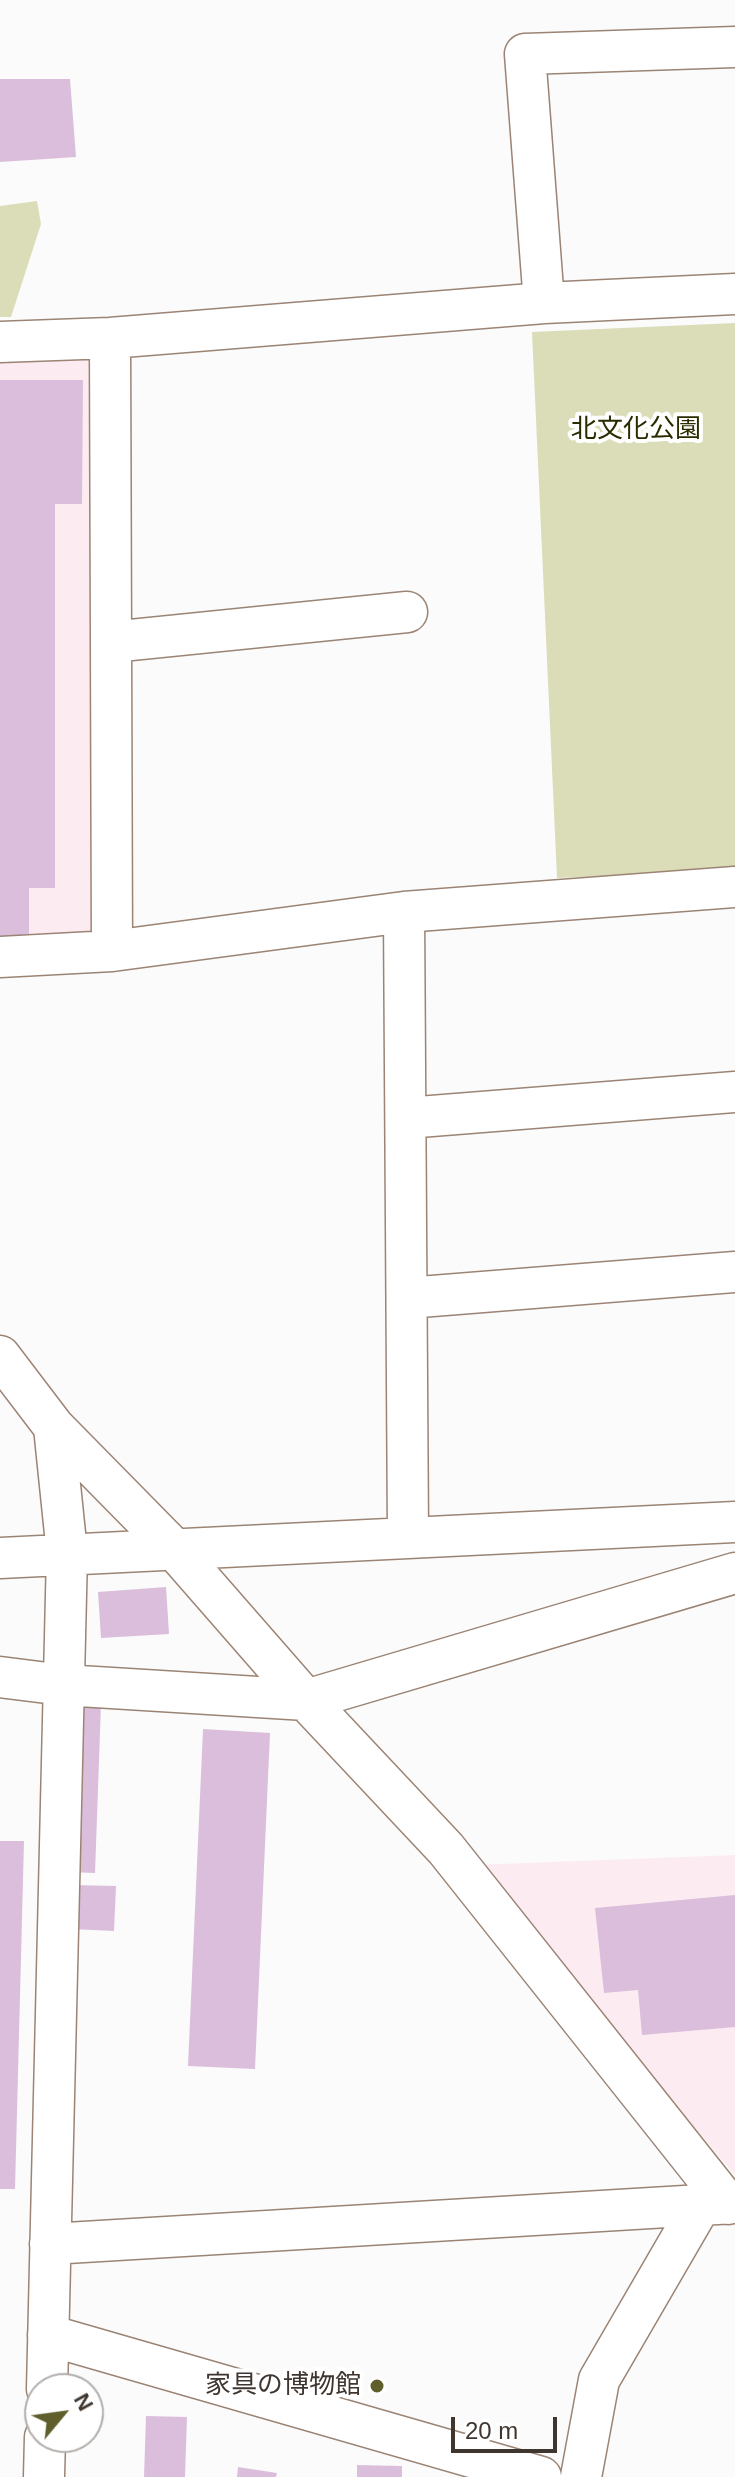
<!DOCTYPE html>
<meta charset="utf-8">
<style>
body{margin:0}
#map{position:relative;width:735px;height:2477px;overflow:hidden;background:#fbfbfb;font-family:Helvetica,sans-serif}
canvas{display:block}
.north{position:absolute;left:24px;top:2373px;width:80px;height:80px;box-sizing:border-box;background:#fff;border:2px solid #b3afac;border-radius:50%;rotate:61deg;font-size:22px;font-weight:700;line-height:32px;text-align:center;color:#403630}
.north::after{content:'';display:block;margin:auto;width:28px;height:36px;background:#605f2c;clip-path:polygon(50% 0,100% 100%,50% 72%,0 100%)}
.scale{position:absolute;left:451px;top:2417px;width:106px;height:36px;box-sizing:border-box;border:4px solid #403630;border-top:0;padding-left:10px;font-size:24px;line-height:28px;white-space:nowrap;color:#403630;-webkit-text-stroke:6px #fff;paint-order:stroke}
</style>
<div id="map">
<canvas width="735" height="2477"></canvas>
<div class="north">N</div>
<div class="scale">20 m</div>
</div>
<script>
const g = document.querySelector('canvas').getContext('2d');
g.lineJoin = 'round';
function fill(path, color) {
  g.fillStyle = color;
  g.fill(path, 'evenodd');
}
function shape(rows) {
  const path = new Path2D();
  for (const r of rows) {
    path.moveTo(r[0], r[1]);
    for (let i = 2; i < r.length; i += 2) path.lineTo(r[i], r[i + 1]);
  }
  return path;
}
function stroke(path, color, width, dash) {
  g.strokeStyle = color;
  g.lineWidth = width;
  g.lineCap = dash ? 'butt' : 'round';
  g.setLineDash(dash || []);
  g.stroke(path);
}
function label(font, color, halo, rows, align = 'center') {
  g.font = font + ' Helvetica,"Noto Sans JP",sans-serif';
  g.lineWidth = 8;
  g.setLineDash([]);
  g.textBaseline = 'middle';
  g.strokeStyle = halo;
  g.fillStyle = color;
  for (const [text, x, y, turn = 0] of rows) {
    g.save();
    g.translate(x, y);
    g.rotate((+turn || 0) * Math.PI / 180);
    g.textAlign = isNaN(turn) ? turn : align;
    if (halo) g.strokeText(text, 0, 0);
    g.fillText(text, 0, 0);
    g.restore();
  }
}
fill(shape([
 [92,358,102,947,0,952,0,360],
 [735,1855,735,2175,472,1865]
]), '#fcecf1');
fill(shape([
 [37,201,41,224,11,317,0,317,0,206],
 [735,323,735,871,557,878,532,332]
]), '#dbddb8');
fill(shape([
 [0,79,70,79,76,157,0,162],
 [0,380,83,380,82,504,55,504,55,888,29,888,29,943,0,943],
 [166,1587,169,1634,101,1638,98,1592],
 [74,1703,101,1704,95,1873,69,1872],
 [203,1729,270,1733,255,2069,188,2066],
 [0,1841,24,1841,15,2189,0,2189],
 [72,1885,116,1886,114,1931,71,1929],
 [735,1895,735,2027,642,2035,638,1990,604,1993,595,1908],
 [146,2416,187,2417,185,2477,144,2477],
 [357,2465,402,2466,402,2477,357,2477],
 [238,2467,277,2473,276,2477,237,2477]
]), '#dbbedb');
const minor = shape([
 [544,303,525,54,735,47],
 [110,338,112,951],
 [0,342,110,338,544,303,735,294],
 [111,642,407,612],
 [404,912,408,1536],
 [0,957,112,951,404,912,735,887],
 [406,1118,735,1092],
 [407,1298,735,1272],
 [0,1356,54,1427,175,1550,306,1700,446,1849,728,2204],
 [0,1558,735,1522],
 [0,1677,63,1685,306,1700,735,1573],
 [50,2244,735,2203],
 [48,2335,541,2477],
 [47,2389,67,1553,54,1427],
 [44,2477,45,2437],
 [581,2477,599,2380,700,2206]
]);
stroke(minor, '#9b8474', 43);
stroke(minor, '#fff', 40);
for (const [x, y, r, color] of [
 [377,2386,8,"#605f2c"]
]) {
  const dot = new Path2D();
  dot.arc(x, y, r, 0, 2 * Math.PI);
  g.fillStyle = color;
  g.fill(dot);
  stroke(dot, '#fff', 3);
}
label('26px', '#2b2b00', '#fff', [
 ["北文化公園",636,430]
]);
label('26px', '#403630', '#fff', [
 ["家具の博物館",361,2386]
], 'right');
</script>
